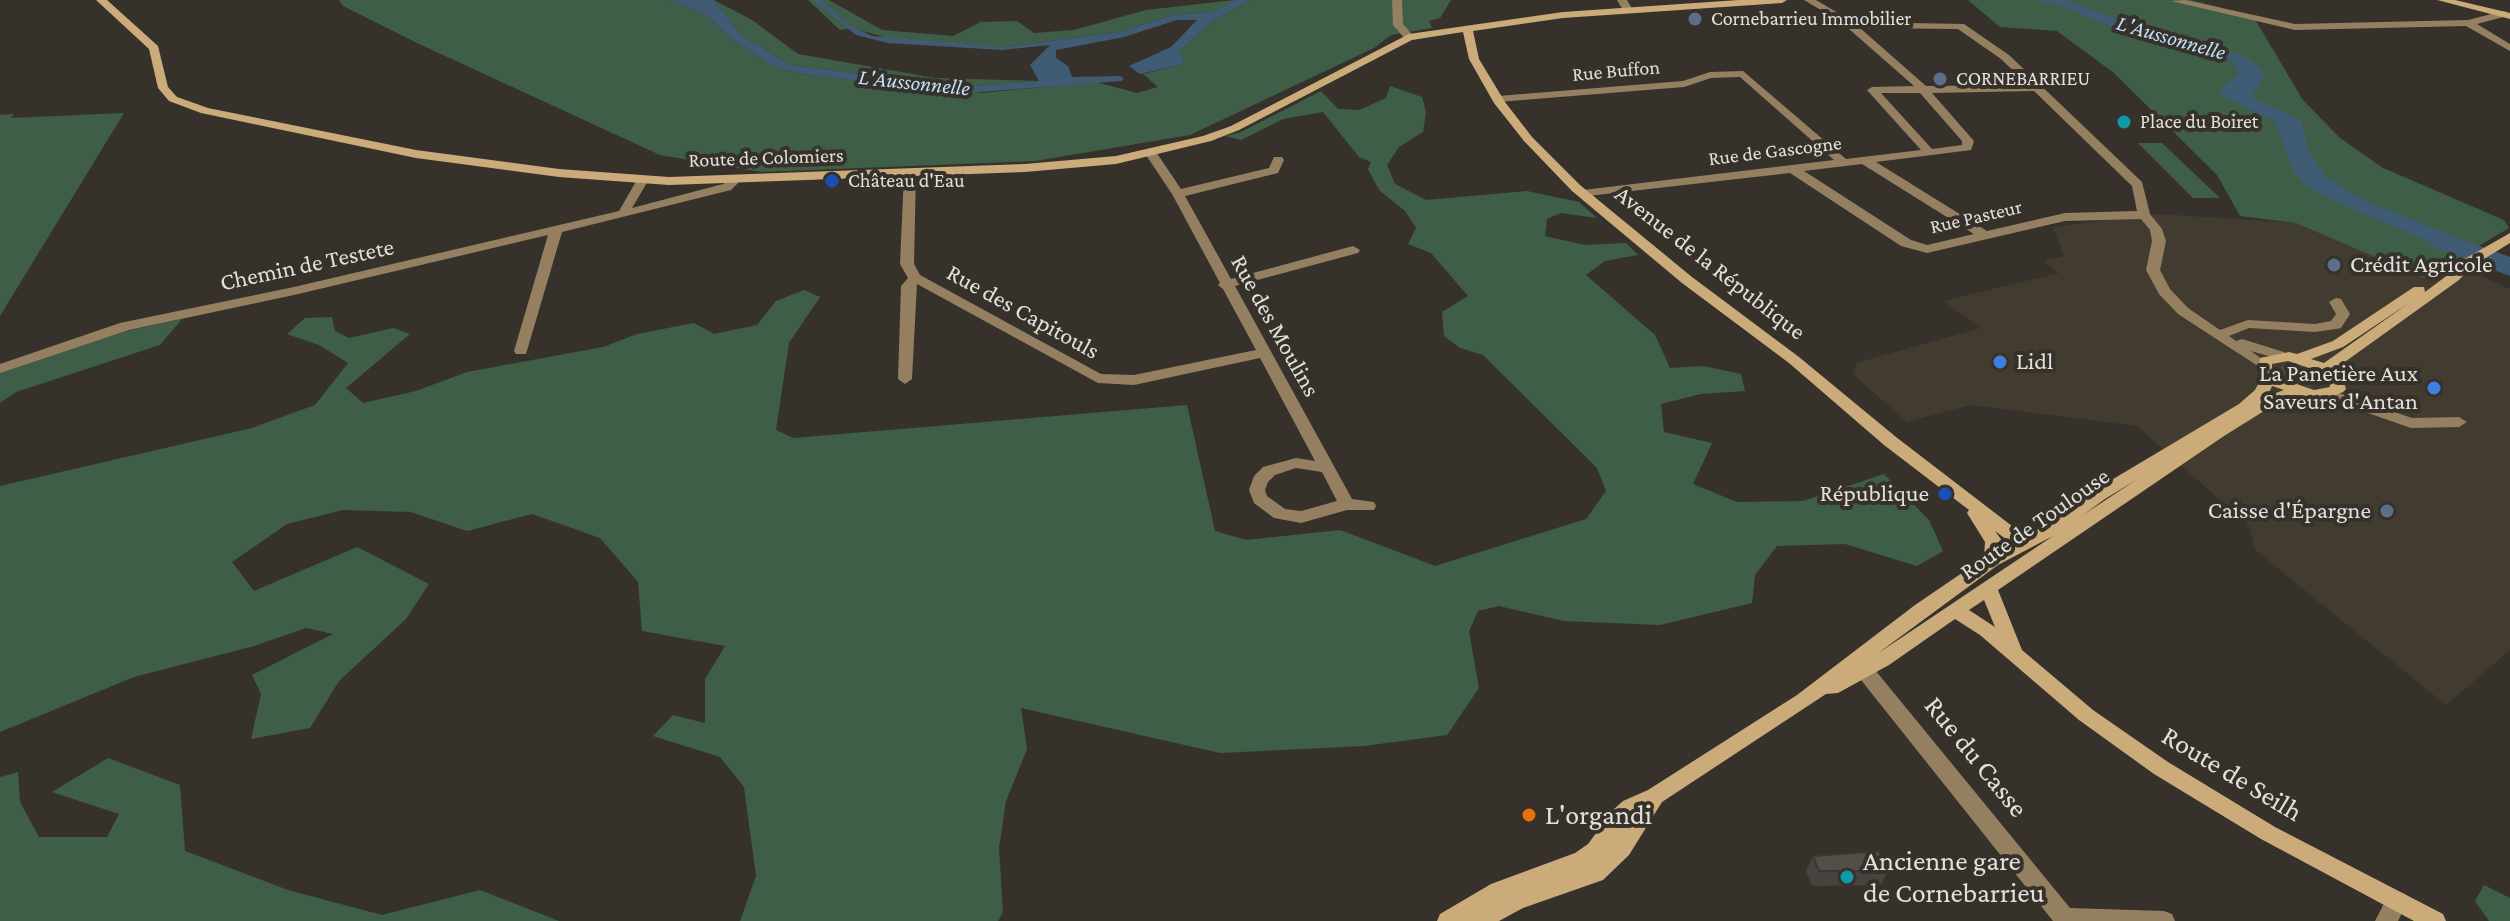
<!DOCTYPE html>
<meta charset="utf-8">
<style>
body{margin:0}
canvas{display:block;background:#36312b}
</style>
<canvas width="2510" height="921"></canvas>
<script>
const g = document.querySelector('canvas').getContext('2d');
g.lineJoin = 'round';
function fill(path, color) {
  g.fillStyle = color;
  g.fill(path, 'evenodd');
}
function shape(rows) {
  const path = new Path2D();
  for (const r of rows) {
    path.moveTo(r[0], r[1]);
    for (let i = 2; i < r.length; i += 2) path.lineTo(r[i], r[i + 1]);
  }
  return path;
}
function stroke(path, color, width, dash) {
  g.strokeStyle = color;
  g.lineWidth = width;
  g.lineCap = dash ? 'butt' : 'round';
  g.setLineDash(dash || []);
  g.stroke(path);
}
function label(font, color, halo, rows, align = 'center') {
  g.font = font + ' "Crimson Pro",serif';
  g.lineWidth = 8;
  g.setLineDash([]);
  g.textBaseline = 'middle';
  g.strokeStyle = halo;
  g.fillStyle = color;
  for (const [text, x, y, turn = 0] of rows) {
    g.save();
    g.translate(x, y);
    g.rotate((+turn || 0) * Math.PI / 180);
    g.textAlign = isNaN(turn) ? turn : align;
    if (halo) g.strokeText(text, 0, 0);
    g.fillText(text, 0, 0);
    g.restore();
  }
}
fill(shape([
 [2158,214,2296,223,2410,272,2478,274,2510,289,2510,650,2446,705,2255,550,2249,526,2137,426,1971,405,1907,422,1853,374,1856,363,1981,328,1943,301,2059,273,2044,261,2064,256,2053,227]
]), '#423b2f');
fill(shape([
 [339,0,670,0,706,15,729,37,774,67,804,74,981,93,1096,82,1137,93,1158,87,1143,74,1184,64,1180,51,1210,23,1249,0,1451,0,1440,18,1429,21,1432,28,1391,35,1374,48,1190,135,1035,161,761,172,660,155,417,43,343,6],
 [714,0,752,20,798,54,935,78,1040,81,962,87,791,65,741,35],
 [808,0,829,0,882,30,953,36,981,22,1017,21,1034,33,1074,30,1146,10,1234,0,1214,12,1172,15,1120,32,1004,47,894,40,853,28,840,30],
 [1968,0,2192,0,2253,16,2303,100,2340,138,2383,168,2504,220,2509,228,2424,278,2296,223,2240,216,2217,175,2114,73,2057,31,2000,27],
 [1390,86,1422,97,1426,112,1423,132,1399,147,1387,165,1395,184,1426,200,1527,191,1579,202,1597,218,1561,213,1547,219,1545,236,1585,245,1626,243,1638,255,1605,261,1586,275,1655,335,1670,368,1703,366,1741,374,1745,391,1701,394,1661,404,1664,432,1712,443,1693,484,1737,502,1803,501,1884,474,1929,520,1943,551,1917,566,1845,544,1777,546,1755,575,1752,603,1660,625,1564,621,1499,606,1478,611,1469,631,1479,688,1447,735,1364,746,1220,753,1021,708,1027,749,1006,801,999,848,1003,912,998,921,740,921,756,876,744,787,720,757,653,736,673,715,705,723,705,679,725,646,642,631,638,582,600,538,532,514,467,531,411,512,343,510,287,524,232,562,254,591,357,547,429,584,406,619,339,681,310,728,251,739,261,694,252,675,333,634,306,628,254,646,134,677,0,732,0,486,252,428,315,405,348,363,319,345,287,334,305,318,332,317,335,331,349,338,393,328,410,334,346,388,363,403,416,391,467,372,603,347,637,334,694,323,714,334,757,325,776,301,804,290,820,297,789,343,776,430,793,438,1187,405,1215,531,1246,540,1340,530,1435,566,1586,519,1606,491,1597,468,1483,355,1460,348,1444,336,1442,312,1468,296,1431,253,1408,244,1416,228,1405,211,1379,190,1368,169,1371,162,1359,157,1323,112,1283,119,1241,140,1225,136,1239,133,1321,91,1338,109,1359,110,1386,98],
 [124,113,0,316,0,115,14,114,11,118],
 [2138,143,2162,143,2220,198,2193,198],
 [182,319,160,345,16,392,0,403,0,371,127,331],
 [2285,363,2314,369,2324,381,2310,386,2295,383,2279,371],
 [108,758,180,785,185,851,288,890,382,915,480,890,559,921,0,921,0,777,18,772,20,802,39,837,107,837,119,814,52,792],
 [2484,885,2510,898,2510,921,2489,921,2475,901]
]), '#3f5e48');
fill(shape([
 [670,0,714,0,741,35,791,65,962,87,1039,81,1030,65,1050,45,1002,50,888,43,856,35,813,0,821,0,846,23,872,36,1004,47,1120,32,1172,15,1214,12,1234,0,1249,0,1210,23,1180,51,1184,64,1140,74,1129,66,1171,47,1197,20,1177,20,1124,37,1056,50,1056,58,1068,66,1072,77,1121,76,1124,79,1121,81,967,93,804,74,774,67,729,37,706,15],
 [2036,0,2066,0,2149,31,2246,57,2262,70,2264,77,2251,97,2301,120,2308,150,2325,176,2361,199,2483,248,2466,257,2327,198,2303,183,2293,170,2275,122,2220,94,2223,86,2238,75,2235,62,2210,52,2133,34,2058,5]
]), '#405b74');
fill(shape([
 [2443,233,2510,257,2510,276,2433,247,2429,241,2433,235,2443,233]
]), '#405b74');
fill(shape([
 [1392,0,1402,0,1403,24,1414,37,1413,39,1405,39,1393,25,1392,0],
 [1617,0,1627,0,1633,10,1632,12,1624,12,1617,0],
 [1804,0,1816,0,1853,22,1964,24,2009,55,2142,182,2150,214,2162,229,2166,241,2160,270,2170,289,2188,308,2220,330,2248,320,2315,324,2331,321,2336,314,2329,302,2336,298,2341,299,2350,314,2341,328,2336,329,2315,332,2249,328,2229,336,2236,341,2242,339,2284,352,2286,355,2284,358,2279,359,2251,351,2271,366,2264,370,2178,314,2159,294,2146,270,2152,241,2150,230,2141,219,2065,221,1927,253,1901,246,1790,173,1579,197,1577,194,1583,190,1834,160,1740,77,1711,78,1684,87,1498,102,1492,99,1498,96,1683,81,1710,72,1743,71,1846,159,1921,150,1867,90,1872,87,1914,86,1841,22,1804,0],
 [1860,28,1958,29,2001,59,2028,85,1926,86,1860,28],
 [2034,91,2132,186,2137,211,2065,213,1987,231,1876,162,1971,150,1974,141,1932,93,2034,91],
 [1881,93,1920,93,1962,141,1962,145,1932,149,1881,93],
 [1862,164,1974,234,1927,245,1911,240,1804,171,1862,164],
 [2185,0,2295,24,2468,20,2503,11,2507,12,2507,16,2477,24,2510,44,2510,51,2466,26,2295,30,2171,1,2185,0],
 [1150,148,1154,149,1181,189,1269,168,1274,157,1282,157,1284,160,1278,173,1185,196,1231,279,1353,246,1360,250,1358,253,1235,286,1352,499,1374,502,1376,506,1374,510,1347,510,1301,523,1274,518,1254,503,1249,490,1254,476,1263,467,1296,458,1315,461,1260,358,1134,385,1098,383,917,284,912,379,905,384,898,379,901,286,908,278,900,264,904,173,910,169,916,173,914,264,920,275,1101,374,1134,375,1256,350,1223,289,1218,285,1220,283,1172,194,1144,152,1150,148],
 [1296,468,1322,472,1337,501,1301,511,1285,509,1267,496,1265,490,1268,482,1275,475,1296,468],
 [736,175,742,179,731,190,562,232,526,354,516,354,514,351,548,235,294,295,129,330,0,373,0,364,120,323,294,287,619,211,638,178,642,177,648,181,632,208,723,184,736,175],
 [2327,389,2412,418,2459,417,2467,422,2459,427,2411,428,2322,397,2319,394,2322,391,2327,389],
 [1864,663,1871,665,2070,908,2164,911,2172,914,2175,921,2053,921,1857,675,1855,670,1857,665,1864,663],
 [2397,891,2405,894,2408,901,2398,921,2375,921,2389,894,2397,891]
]), '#947f61');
fill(shape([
 [96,0,107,0,158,46,168,87,177,97,208,108,416,150,559,169,669,177,1025,164,1116,156,1203,136,1231,126,1409,34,1563,12,1739,0,1787,0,1782,3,1563,18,1473,31,1479,59,1505,102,1532,137,1580,185,1692,277,1799,357,1896,437,2025,536,2053,521,2093,491,2239,404,2255,390,2262,377,2258,371,2260,358,2289,352,2297,354,2333,341,2414,287,2424,287,2425,292,2449,274,2461,261,2510,233,2510,243,2471,267,2459,280,2335,369,2342,376,2346,389,2343,392,2327,399,2313,400,2299,395,2280,401,2224,436,1998,590,2022,650,2093,710,2168,762,2275,827,2443,914,2446,921,2414,921,2261,839,2154,774,2079,720,1980,635,1955,619,1889,665,1838,693,1826,694,1662,802,1629,855,1603,880,1523,908,1499,921,1437,921,1440,914,1491,884,1575,853,1588,844,1613,810,1623,801,1648,790,1797,695,1915,605,1984,558,1985,542,1967,513,1969,510,1884,445,1789,363,1682,283,1572,191,1524,141,1494,103,1469,59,1463,32,1412,40,1239,130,1211,141,1116,164,1025,172,669,185,559,177,416,158,201,113,169,101,158,88,149,49,96,0],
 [2409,303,2324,363,2311,359,2343,347,2409,303],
 [2288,361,2321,372,2328,378,2330,387,2314,390,2282,379,2272,370,2272,364,2288,361],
 [2272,386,2284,390,2265,397,2269,393,2272,386],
 [2136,480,2083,515,2105,499,2136,480],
 [1995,531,2011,543,2002,548,2003,542,1995,531],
 [2053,536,1877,654,1998,565,2053,536],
 [1984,600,1995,627,1969,610,1984,600],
 [2437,0,2455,0,2510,13,2510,19,2437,0]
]), '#cbab79');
fill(shape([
 [1813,856,1888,871,1881,885,1812,886,1806,871]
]), '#47433e');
const building = shape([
 [1879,851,1888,871,1819,871,1813,856,1879,851]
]);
fill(building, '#534e48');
stroke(building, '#3a3732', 2);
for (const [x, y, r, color] of [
 [1695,19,8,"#5c6f8a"],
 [1940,79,8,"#5c6f8a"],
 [2124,122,8,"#0f9aa8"],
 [832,181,8,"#1a4fb4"],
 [2334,265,8,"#5c6f8a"],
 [2000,362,8,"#3f7fe0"],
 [2434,388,8,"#3f7fe0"],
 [1945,494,8,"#1a4fb4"],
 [2387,511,8,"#5c6f8a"],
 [1529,815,8,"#e8710a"],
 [1847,877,8,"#0f9aa8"]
]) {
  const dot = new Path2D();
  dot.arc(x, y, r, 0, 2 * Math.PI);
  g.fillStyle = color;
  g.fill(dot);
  stroke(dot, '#36312b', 3);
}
label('20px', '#e3e0dc', '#36312b', [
 ["Cornebarrieu Immobilier",1711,19],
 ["CORNEBARRIEU",1956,79],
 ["Place du Boiret",2140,122],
 ["Château d'Eau",848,181]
], 'left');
label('20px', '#e3e0dc', '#36312b', [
 ["Rue Buffon",1616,71,-5],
 ["Rue de Gascogne",1775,151,-7],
 ["Route de Colomiers",766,158,-2],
 ["Rue Pasteur",1976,217,-13]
]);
label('italic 22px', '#c2dffb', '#36312b', [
 ["L'Aussonnelle",2171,38,16],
 ["L'Aussonnelle",914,83,6]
]);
label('24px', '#e3e0dc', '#36312b', [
 ["Avenue de la République",1710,263,38],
 ["Chemin de Testete",307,265,-12],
 ["Rue des Capitouls",1023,312,29],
 ["Rue des Moulins",1275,326,61],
 ["Route de Toulouse",2035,524,-35]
]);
label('24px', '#e3e0dc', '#36312b', [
 ["Crédit Agricole",2350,265,"left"],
 ["Lidl",2016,362,"left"],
 ["La Panetière Aux",2418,374],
 ["Saveurs d'Antan",2418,402],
 ["République",1929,494],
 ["Caisse d'Épargne",2371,511]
], 'right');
label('28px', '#e3e0dc', '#36312b', [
 ["Rue du Casse",1976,757,51],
 ["Route de Seilh",2232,774,31]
]);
label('28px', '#e3e0dc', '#36312b', [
 ["L'organdi",1545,815],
 ["Ancienne gare",1863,861],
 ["de Cornebarrieu",1863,893]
], 'left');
</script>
